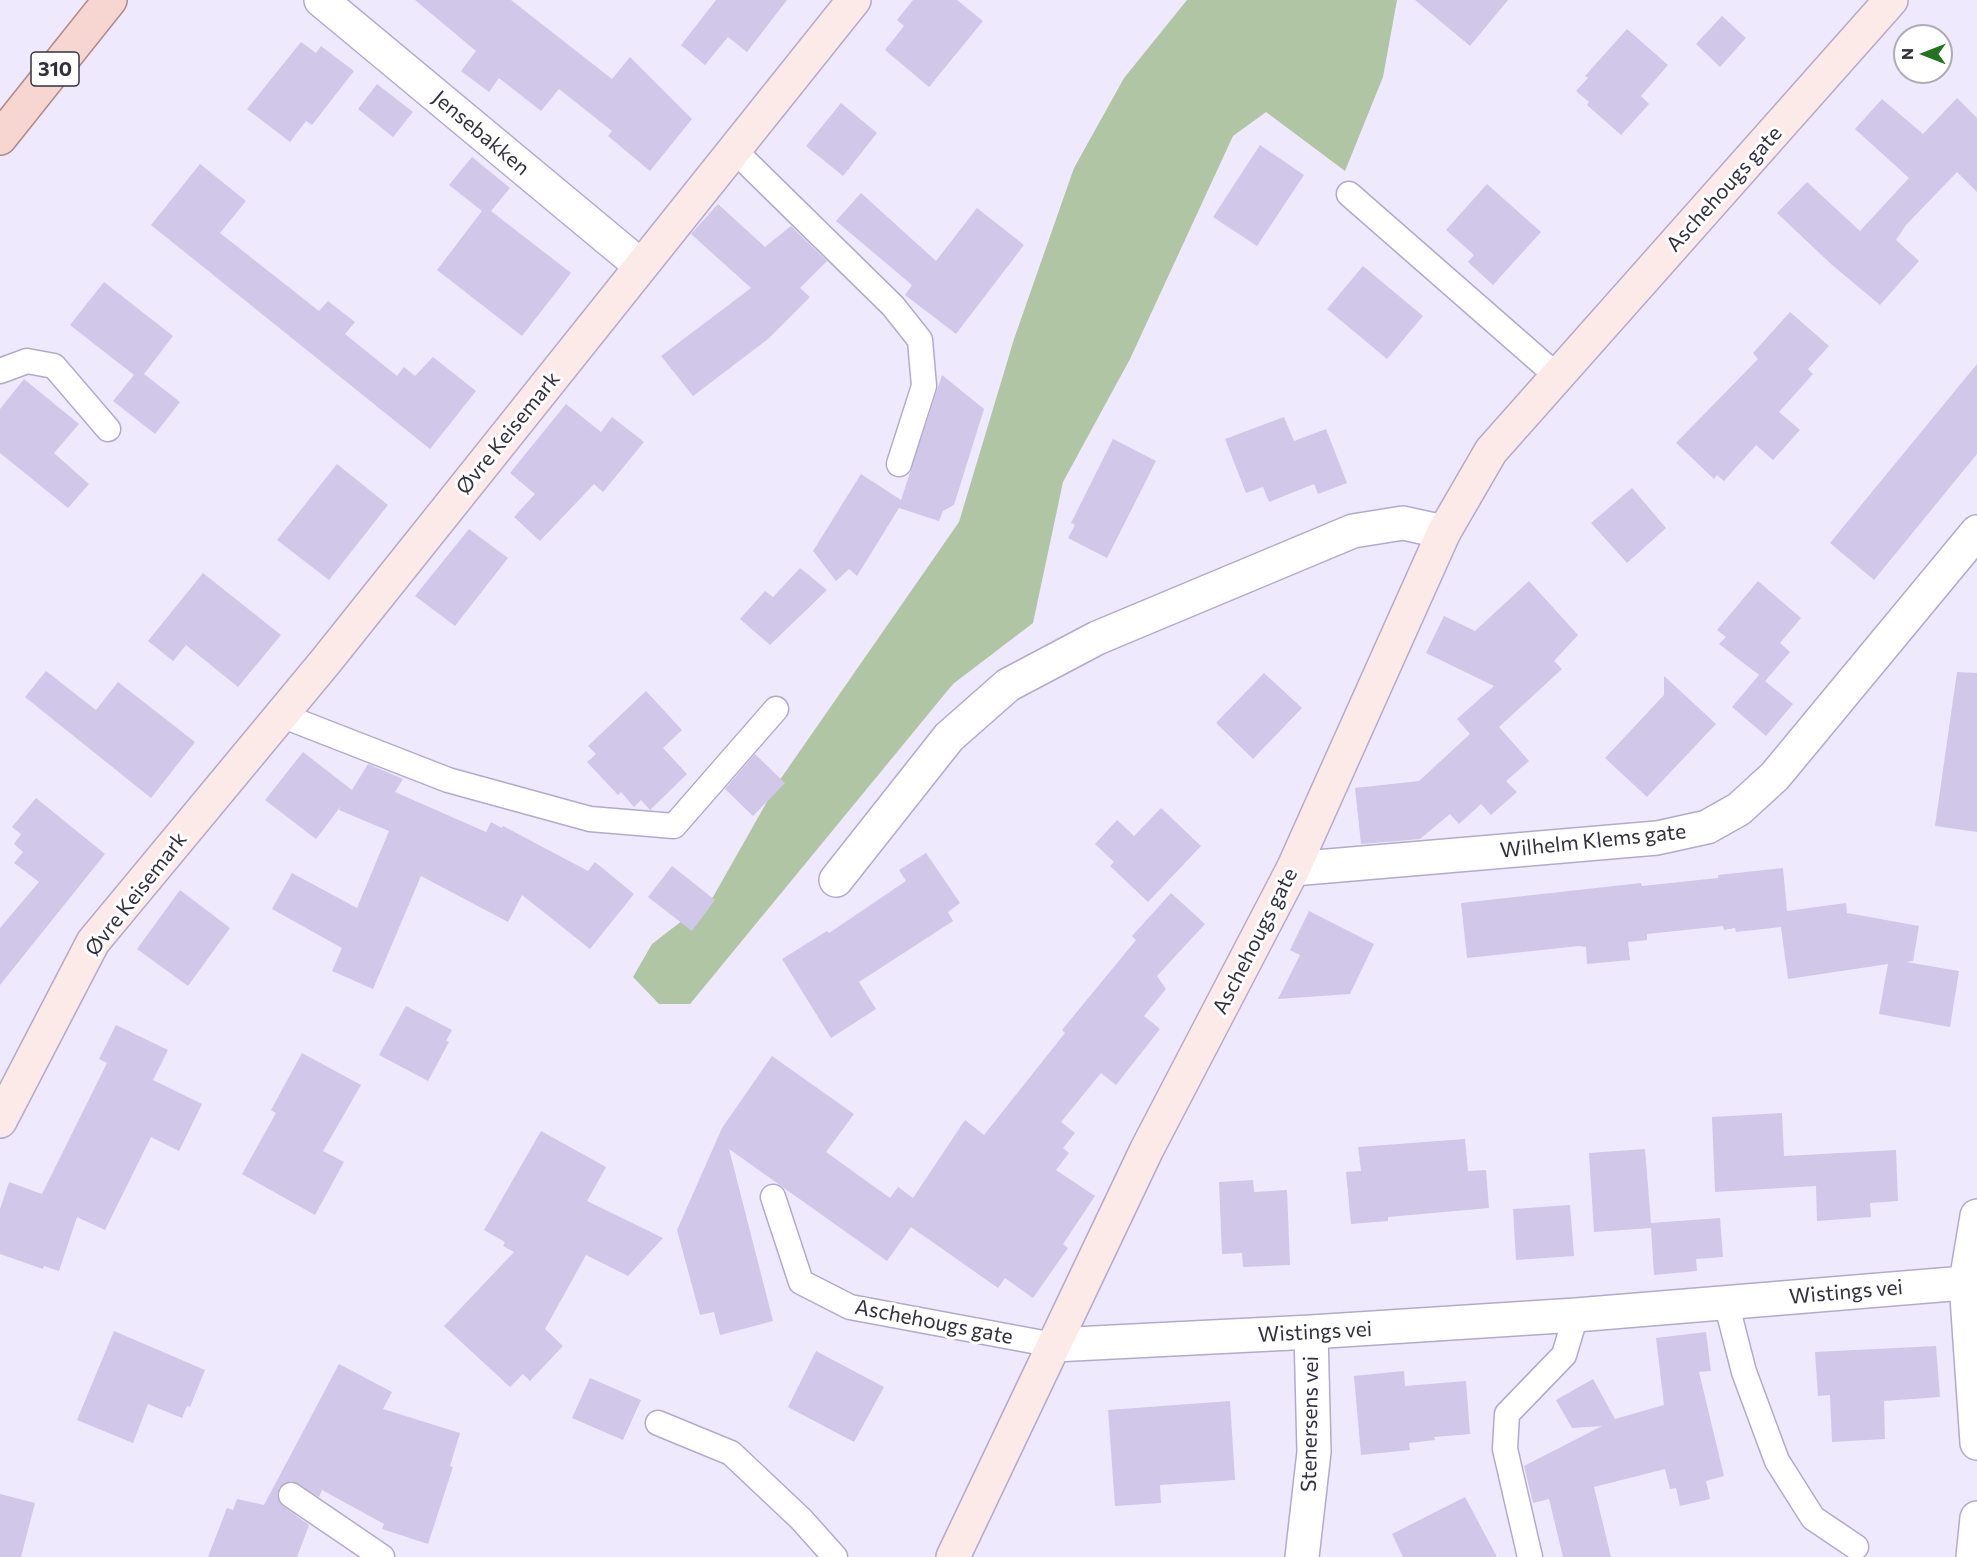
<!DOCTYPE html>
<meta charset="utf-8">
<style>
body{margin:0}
#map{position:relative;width:1977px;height:1557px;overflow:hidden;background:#efe9fe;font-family:Commissioner,sans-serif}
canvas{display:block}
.north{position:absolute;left:1893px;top:24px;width:60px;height:60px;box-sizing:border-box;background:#fff;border:2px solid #adacb1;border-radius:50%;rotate:270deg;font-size:16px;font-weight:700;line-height:24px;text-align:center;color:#33303d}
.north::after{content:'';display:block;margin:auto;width:21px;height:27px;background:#217520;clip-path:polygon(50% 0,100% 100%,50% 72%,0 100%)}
</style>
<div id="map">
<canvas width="1977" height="1557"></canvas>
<div class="north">N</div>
</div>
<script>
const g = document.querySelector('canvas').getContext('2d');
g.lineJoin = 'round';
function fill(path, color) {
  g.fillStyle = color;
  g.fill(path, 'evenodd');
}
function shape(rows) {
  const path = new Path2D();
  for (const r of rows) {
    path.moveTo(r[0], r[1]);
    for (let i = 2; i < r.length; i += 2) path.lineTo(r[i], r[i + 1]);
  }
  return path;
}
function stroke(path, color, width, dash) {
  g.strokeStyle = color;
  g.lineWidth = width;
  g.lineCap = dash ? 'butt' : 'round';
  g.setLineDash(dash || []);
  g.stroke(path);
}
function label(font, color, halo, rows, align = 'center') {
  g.font = font + ' Commissioner,sans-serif';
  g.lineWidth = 6;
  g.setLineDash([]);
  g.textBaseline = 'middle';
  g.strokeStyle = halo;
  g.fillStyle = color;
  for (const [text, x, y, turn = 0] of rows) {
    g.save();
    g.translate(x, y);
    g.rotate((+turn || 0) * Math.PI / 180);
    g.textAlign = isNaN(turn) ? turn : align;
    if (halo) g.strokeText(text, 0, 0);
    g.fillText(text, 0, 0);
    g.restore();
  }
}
fill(shape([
 [1187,0,1397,0,1383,77,1345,171,1266,112,1233,136,1130,359,1063,482,1033,623,953,684,690,1004,659,1004,633,977,652,944,713,897,777,784,959,522,1014,339,1074,168,1124,78]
]), '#b0c5a3');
fill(shape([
 [415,0,511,0,612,79,630,57,692,119,650,171,608,136,612,131,559,89,541,111,499,78,489,92,461,71,476,51],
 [716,0,787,0,747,52,728,37,705,65,681,45],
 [913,0,957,0,983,21,929,87,885,50,904,26,897,20],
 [1415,0,1508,0,1470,46],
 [1722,16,1746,38,1720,67,1696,44],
 [1627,29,1668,65,1641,96,1649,104,1621,135,1587,105,1589,102,1576,91,1588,78,1585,76],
 [301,42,316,53,321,46,354,71,312,125,306,121,290,142,247,109],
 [377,84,413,112,393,137,358,109],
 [1957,98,1977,118,1977,192,1957,172,1906,225,1896,240,1919,261,1880,305,1831,264,1777,213,1807,182,1860,231,1909,178,1855,129,1882,99,1923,134],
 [841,103,877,133,843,176,806,146],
 [1260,145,1304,175,1257,246,1213,217],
 [472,157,510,188,491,211,571,273,522,336,437,270,482,211,449,185],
 [200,164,246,201,220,233,319,311,328,301,355,322,345,334,397,376,404,367,415,376,433,357,476,391,430,449,151,225],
 [1487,184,1541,232,1493,285,1468,262,1474,255,1446,230],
 [861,193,936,261,977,208,1024,245,956,334,905,295,912,285,836,221],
 [718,204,765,247,791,226,827,261,800,288,810,297,768,339,693,396,661,356,751,288,691,234],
 [1363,266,1423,316,1387,359,1327,309],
 [104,282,173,336,144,374,180,402,155,434,113,401,134,375,70,325],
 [1790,312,1829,346,1808,369,1813,374,1779,412,1800,430,1773,460,1756,445,1724,481,1717,475,1714,479,1676,443,1758,359,1753,353],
 [1977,364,1977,454,1874,580,1830,543],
 [942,375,984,409,954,505,943,511,939,521,899,508,857,576,849,569,836,581,813,551,861,474,901,500],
 [24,379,79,424,54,453,89,484,68,508,0,453,0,409],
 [566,404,601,432,612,417,644,442,603,492,594,484,540,541,514,517,535,494,510,473],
 [1284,417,1294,441,1326,429,1347,483,1318,494,1314,484,1269,502,1263,487,1246,493,1225,439],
 [1113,439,1156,461,1107,558,1068,538,1075,525,1071,523],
 [337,464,388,505,329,580,277,540],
 [1632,488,1666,528,1627,563,1591,523],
 [469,529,508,558,455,626,415,596],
 [800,568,827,590,770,645,740,619,765,591,773,597],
 [203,573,281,635,238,687,186,645,173,661,148,641],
 [1529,581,1578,635,1554,661,1562,669,1499,727,1529,761,1506,781,1517,792,1491,815,1481,804,1459,824,1450,814,1420,839,1361,844,1355,788,1419,781,1470,734,1457,719,1494,686,1426,653,1444,616,1475,631],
 [1758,581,1801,618,1780,643,1790,652,1765,681,1793,704,1766,736,1732,707,1759,675,1719,644,1726,637,1717,630],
 [46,671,96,710,118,682,195,742,151,798,25,697],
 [1957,672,1977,673,1977,832,1935,826],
 [1264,673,1302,708,1253,759,1216,723],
 [1664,676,1716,724,1647,797,1605,758,1664,695],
 [646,691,682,730,663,748,687,774,650,810,641,800,634,807,621,792,618,795,587,762,596,754,588,746],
 [303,752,352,790,368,764,403,779,395,792,486,832,491,822,502,828,503,826,588,871,595,862,634,894,590,949,522,895,508,922,421,876,373,989,332,971,342,948,272,909,292,873,357,908,389,831,339,810,341,806,316,839,265,800],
 [755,754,785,783,753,816,725,789],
 [36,798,105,854,0,985,0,928,39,882,14,863,23,852,14,844,21,834,12,827],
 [1161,808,1201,846,1148,902,1110,866,1114,862,1095,844,1117,820,1134,836],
 [926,853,960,903,948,912,953,921,859,982,876,1009,831,1038,782,959,827,931,829,933,906,881,899,870],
 [672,866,715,900,692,931,648,897],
 [1783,868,1787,911,1846,903,1847,913,1919,926,1913,961,1906,962,1959,971,1950,1027,1879,1014,1888,964,1788,979,1781,927,1736,932,1735,928,1724,930,1723,926,1647,934,1647,940,1628,942,1630,960,1587,964,1586,947,1579,946,1467,958,1461,903,1641,883,1642,886,1718,878,1718,875],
 [180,890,230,928,188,986,137,949],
 [1171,893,1205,924,1157,976,1166,989,1144,1016,1160,1029,1116,1085,1101,1073,1061,1122,1075,1133,1063,1148,1069,1153,1056,1170,1095,1196,1063,1244,1068,1248,1033,1298,1005,1278,998,1288,911,1227,887,1261,729,1149,773,1321,720,1335,714,1312,700,1315,677,1230,722,1128,772,1056,854,1114,826,1152,890,1198,898,1187,913,1198,965,1120,984,1135,1065,1033,1062,1030,1136,940,1132,936],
 [1309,911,1374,944,1350,994,1278,999,1300,955,1290,950],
 [406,1006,452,1030,446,1041,449,1042,428,1081,379,1055],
 [116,1025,168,1050,153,1080,202,1104,179,1151,151,1137,105,1230,77,1217,59,1271,44,1266,43,1269,0,1254,0,1209,9,1182,42,1194,107,1063,99,1059],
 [302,1053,361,1085,323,1151,344,1162,315,1215,242,1174,276,1113,271,1110],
 [1782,1113,1784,1156,1896,1150,1898,1201,1870,1203,1871,1217,1817,1221,1816,1186,1715,1192,1712,1117],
 [541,1131,606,1167,587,1201,663,1238,628,1276,586,1255,545,1329,563,1346,530,1381,523,1374,510,1387,444,1326,514,1252,503,1246,505,1242,484,1230],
 [1465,1139,1468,1171,1486,1170,1489,1208,1388,1217,1388,1221,1351,1224,1346,1172,1361,1171,1358,1147],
 [1645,1149,1651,1223,1720,1218,1723,1257,1696,1259,1697,1271,1654,1275,1651,1228,1594,1232,1589,1153],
 [1253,1180,1254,1192,1287,1190,1290,1265,1243,1267,1242,1253,1222,1254,1219,1182],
 [1570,1205,1574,1256,1516,1260,1513,1209],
 [114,1331,205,1370,190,1407,187,1406,182,1418,148,1404,133,1443,77,1420],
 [1706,1332,1711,1371,1699,1372,1724,1476,1706,1481,1710,1499,1680,1506,1676,1488,1670,1489,1665,1469,1594,1487,1611,1557,1563,1557,1549,1499,1533,1503,1524,1466,1602,1426,1572,1428,1556,1400,1593,1379,1615,1419,1664,1405,1656,1338],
 [1936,1346,1940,1397,1884,1401,1885,1439,1832,1442,1830,1395,1818,1396,1815,1352],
 [816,1351,884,1387,854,1442,788,1407],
 [339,1364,392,1392,383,1409,460,1433,450,1466,453,1467,428,1544,382,1529,384,1524,322,1490,319,1497,291,1481,280,1487,277,1495,283,1506,309,1525,297,1557,208,1557,227,1508,233,1510,237,1499,264,1505],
 [1404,1371,1405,1386,1466,1381,1470,1434,1434,1437,1435,1440,1409,1443,1410,1450,1361,1455,1354,1376],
 [590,1378,641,1400,623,1440,572,1418],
 [1230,1401,1235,1480,1160,1485,1161,1503,1115,1506,1108,1410],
 [0,1494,35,1503,21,1557,0,1557],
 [1465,1497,1497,1557,1403,1557,1392,1534]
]), '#d0c7e9');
const lane = shape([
 [734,150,893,306,920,340,924,386,899,464],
 [1349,194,1557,376],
 [0,371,27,361,54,366,108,429],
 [281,715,448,780,590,819,674,826,776,709],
 [773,1197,801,1282,850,1307,1054,1345],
 [1726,1302,1744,1372,1777,1461,1813,1518,1856,1547],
 [658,1423,731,1453,801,1519,835,1557],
 [291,1495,382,1557],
 [1530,1557,1505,1449,1507,1414,1564,1355,1576,1315]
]);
const street = shape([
 [321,0,641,266],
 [1293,869,1657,838,1707,827,1739,809,1775,776,1977,532],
 [836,880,949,737,1008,685,1097,638,1353,531,1403,523,1444,532],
 [1977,1216,1966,1282,1977,1443],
 [1054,1345,1311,1332,1576,1315,1977,1282],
 [1302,1557,1314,1452,1311,1332],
 [1973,1557,1977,1518]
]);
const secondary = shape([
 [0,1121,93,942,326,661,854,0],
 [953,1557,1147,1149,1293,869,1444,532,1491,451,1891,0]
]);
const primary = shape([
 [0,138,110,0]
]);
stroke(lane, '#b3aacb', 27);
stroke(street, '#b3aacb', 36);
stroke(secondary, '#b3aacb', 36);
stroke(primary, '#ae8a89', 36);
stroke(lane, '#fff', 24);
stroke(street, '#fff', 33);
stroke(secondary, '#fbeae8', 33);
stroke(primary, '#f7d6d1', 33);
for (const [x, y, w] of [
 [55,69,48]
]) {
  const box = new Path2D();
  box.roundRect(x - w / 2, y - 17, w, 34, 4.5);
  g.fillStyle = '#fff';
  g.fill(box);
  stroke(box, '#33303d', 1.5);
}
label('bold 20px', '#33303d', null, [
 ["310",55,69]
]);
label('21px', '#33303d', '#fff', [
 ["Jensebakken",481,133,40],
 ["Aschehougs gate",1724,189,-48],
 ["Øvre Keisemark",508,433,-51],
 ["Wilhelm Klems gate",1593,841,-6],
 ["Øvre Keisemark",136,894,-52],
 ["Aschehougs gate",1255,941,-63],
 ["Wistings vei",1846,1292,-5],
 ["Aschehougs gate",934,1322,11],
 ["Wistings vei",1315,1332,-3],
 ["Stenersens vei",1310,1424,-89]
]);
</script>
